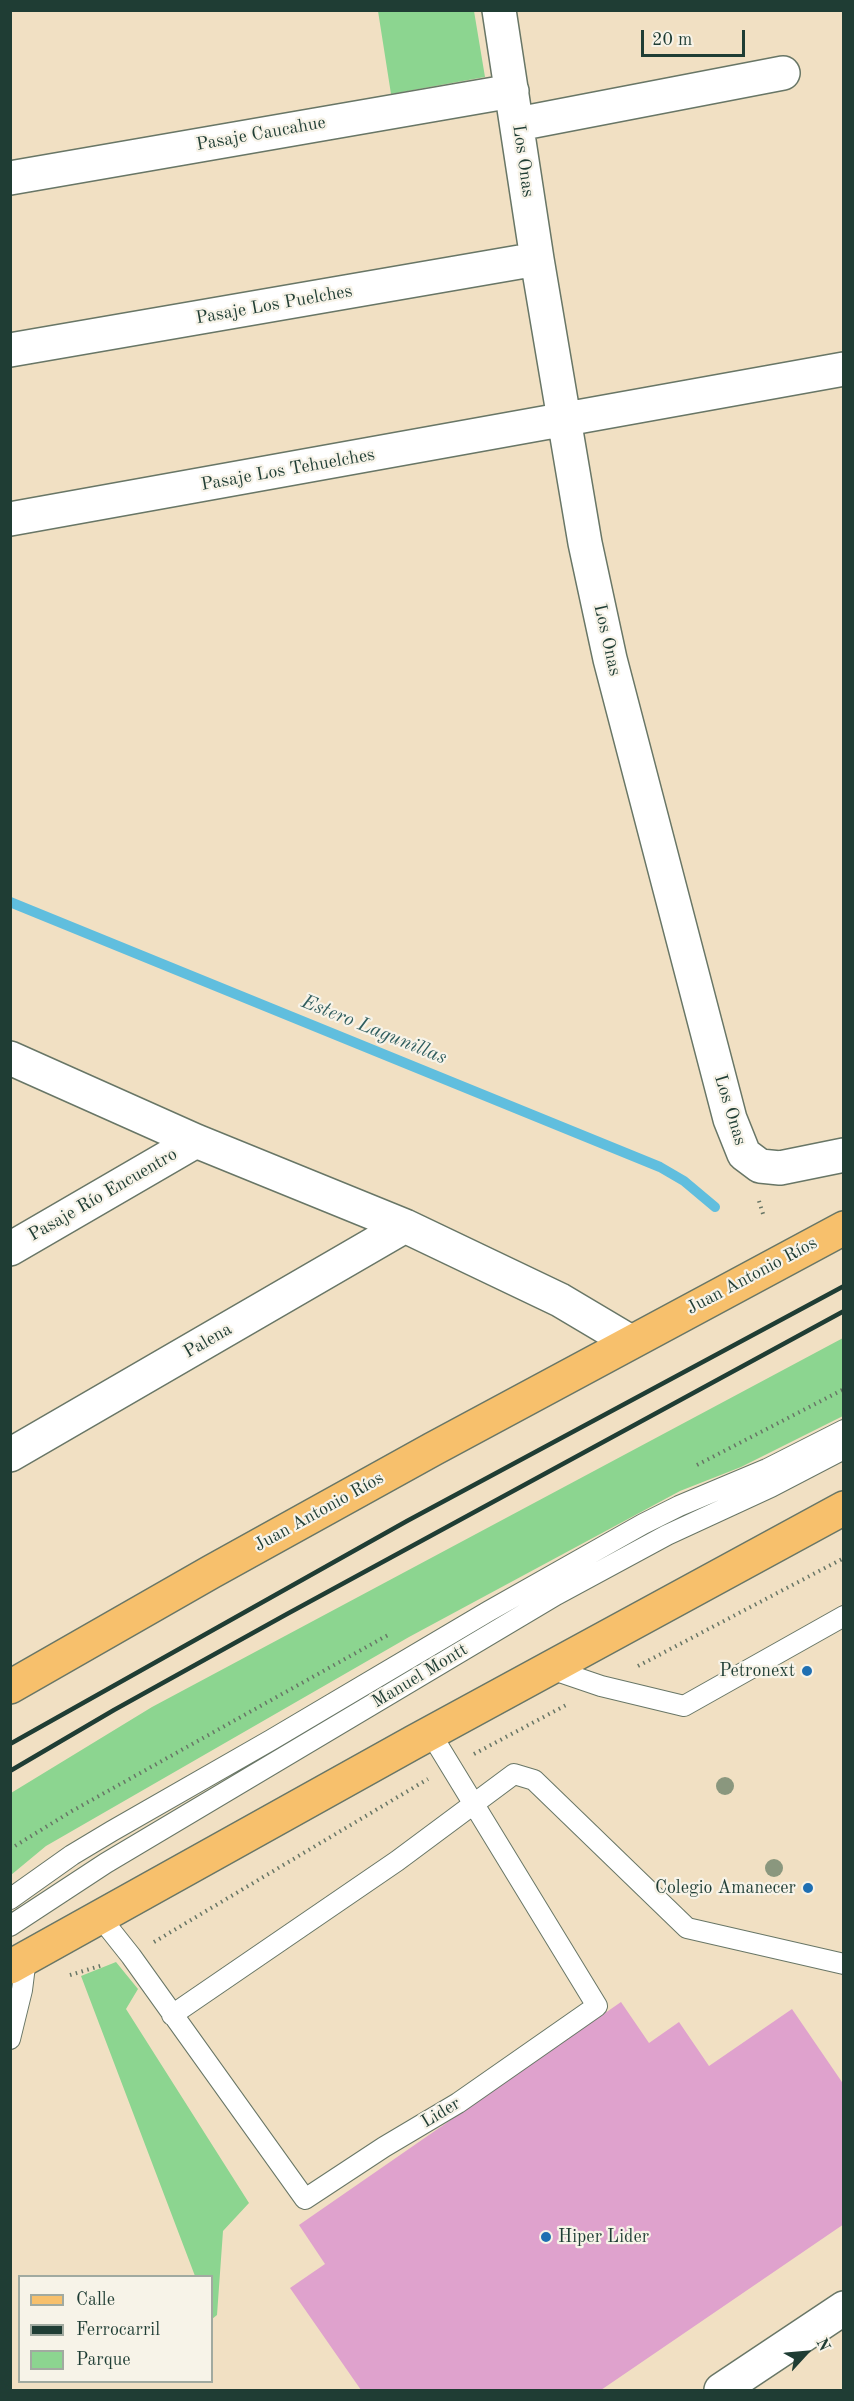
<!DOCTYPE html>
<meta charset="utf-8">
<style>
body{margin:0}
#map{position:relative;width:854px;height:2401px;overflow:hidden;background:#f1e0c3;font-family:"Old Standard TT",serif}
canvas{display:block}
.frame{position:absolute;inset:0;border:12px solid #1f3d34;pointer-events:none}
.legend{position:absolute;left:18px;top:2275px;width:195px;height:108px;box-sizing:border-box;background:#f7f3e8;border:2px solid #a1aaa0;margin:0;padding:8px 10px;list-style:none;font-size:18px;color:#1f3d34}
.legend li{display:flex;align-items:center;gap:12px;height:30px}
.legend b{width:30px;border:2px solid #a1aaa0}
.north{position:absolute;left:776px;top:2323px;width:60px;height:60px;-webkit-text-stroke:4px #f7f3e8;paint-order:stroke;rotate:64deg;font-size:16px;font-weight:700;line-height:24px;text-align:center;color:#1f3d34}
.north::after{content:'';display:block;margin:auto;width:21px;height:27px;background:#1f3d34;clip-path:polygon(50% 0,100% 100%,50% 72%,0 100%)}
.scale{position:absolute;left:641px;top:30px;width:104px;height:27px;box-sizing:border-box;border:3px solid #1f3d34;border-top:0;padding-left:8px;font-size:18px;line-height:21px;white-space:nowrap;color:#1f3d34;-webkit-text-stroke:4px #f7f3e8;paint-order:stroke}
</style>
<div id="map">
<canvas width="854" height="2401"></canvas>
<div class="frame"></div>
<ul class="legend">
<li><b style="height:8px;background:#f7c06c"></b>Calle</li>
<li><b style="height:8px;background:#1f3d34"></b>Ferrocarril</li>
<li><b style="height:16px;background:#8cd590"></b>Parque</li>
</ul>
<div class="north">N</div>
<div class="scale">20 m</div>
</div>
<script>
const g = document.querySelector('canvas').getContext('2d');
g.lineJoin = 'round';
function fill(path, color) {
  g.fillStyle = color;
  g.fill(path, 'evenodd');
}
function shape(rows) {
  const path = new Path2D();
  for (const r of rows) {
    path.moveTo(r[0], r[1]);
    for (let i = 2; i < r.length; i += 2) path.lineTo(r[i], r[i + 1]);
  }
  return path;
}
function stroke(path, color, width, dash) {
  g.strokeStyle = color;
  g.lineWidth = width;
  g.lineCap = dash ? 'butt' : 'round';
  g.setLineDash(dash || []);
  g.stroke(path);
}
function label(font, color, halo, rows, align = 'center') {
  g.font = font + ' "Old Standard TT",serif';
  g.lineWidth = 4.5;
  g.setLineDash([]);
  g.textBaseline = 'middle';
  g.strokeStyle = halo;
  g.fillStyle = color;
  for (const [text, x, y, turn = 0] of rows) {
    g.save();
    g.translate(x, y);
    g.rotate((+turn || 0) * Math.PI / 180);
    g.textAlign = isNaN(turn) ? turn : align;
    if (halo) g.strokeText(text, 0, 0);
    g.fillText(text, 0, 0);
    g.restore();
  }
}
fill(shape([
 [378,11,474,11,485,77,391,94],
 [843,1338,843,1416,741,1467,680,1491,409,1637,46,1846,11,1875,11,1793,152,1707],
 [116,1962,138,1989,126,2009,249,2203,223,2231,217,2315,212,2319,212,2276,195,2276,81,1976]
]), '#8cd590');
stroke(shape([
 [10,902,660,1167,684,1181,715,1207]
]), '#60bede', 10);
fill(shape([
 [621,2002,649,2043,679,2022,709,2066,792,2009,844,2085,844,2224,601,2390,361,2390,290,2288,325,2264,299,2225]
]), '#dfa2cd');
const service = shape([
 [551,1669,601,1686,684,1706,844,1616],
 [10,1899,72,1855,112,1831,271,1740,489,1611,643,1524,679,1506,767,1469,844,1430],
 [100,1917,131,1956,305,2199,384,2147,458,2103,597,2006,431,1734],
 [10,1926,106,1863,556,1595,667,1535,771,1487,844,1449],
 [172,2015,397,1861,514,1774,534,1780,687,1928,844,1964],
 [10,2039,22,1990,26,1958]
]);
const minor = shape([
 [499,10,537,259,585,543,610,659,730,1119,744,1154,760,1166,780,1168,844,1155],
 [518,124,783,73],
 [10,178,512,91],
 [10,350,537,259],
 [10,519,844,369],
 [10,1058,196,1141,405,1226,560,1300,629,1341],
 [10,1249,196,1141],
 [10,1455,405,1226],
 [721,2390,844,2308]
]);
const primary = shape([
 [10,1687,211,1572,433,1449,844,1228],
 [10,1967,414,1742,844,1508]
]);
stroke(service, '#687666', 22);
stroke(minor, '#687666', 36);
stroke(primary, '#687666', 36);
stroke(shape([
 [759,1201,764,1217],
 [697,1465,844,1389],
 [638,1666,844,1558],
 [474,1754,568,1704],
 [10,1849,72,1811,388,1635],
 [154,1942,428,1779],
 [70,1975,103,1965]
]), '#687666', 4, [1.5, 4.5]);
stroke(service, '#fff', 20);
stroke(minor, '#fff', 33);
stroke(primary, '#f7c06c', 33);
stroke(shape([
 [10,1744,407,1521,844,1286],
 [10,1771,114,1710,287,1614,844,1311]
]), '#1f3d34', 4.5);
g.fillStyle = '#8a977e';
for (const [x, y] of [
 [725,1786],
 [774,1868]
]) {
  g.beginPath();
  g.arc(x, y, 9, 0, 2 * Math.PI);
  g.fill();
}
for (const [x, y, r, color] of [
 [807,1671,6,"#1f6fb2"],
 [808,1888,6,"#1f6fb2"],
 [546,2237,6,"#1f6fb2"]
]) {
  const dot = new Path2D();
  dot.arc(x, y, r, 0, 2 * Math.PI);
  g.fillStyle = color;
  g.fill(dot);
  stroke(dot, '#f7f3e8', 2);
}
label('18px', '#1f3d34', '#f7f3e8', [
 ["Pasaje Caucahue",261,134,-10],
 ["Los Onas",523,161,82],
 ["Pasaje Los Puelches",274,305,-10],
 ["Pasaje Los Tehuelches",288,470,-10],
 ["Los Onas",607,640,77],
 ["Los Onas",730,1110,73],
 ["Pasaje Río Encuentro",103,1195,-30],
 ["Juan Antonio Ríos",752,1276,-28],
 ["Palena",208,1341,-30],
 ["Juan Antonio Ríos",319,1512,-29],
 ["Manuel Montt",420,1676,-31],
 ["Lider",441,2113,-31]
]);
label('18px', '#1f3d34', '#f7f3e8', [
 ["Petronext",795,1671],
 ["Colegio Amanecer",796,1888],
 ["Hiper Lider",558,2237,"left"]
], 'right');
label('italic 20px', '#2f5d5e', '#f7f3e8', [
 ["Estero Lagunillas",374,1030,22]
]);
</script>
